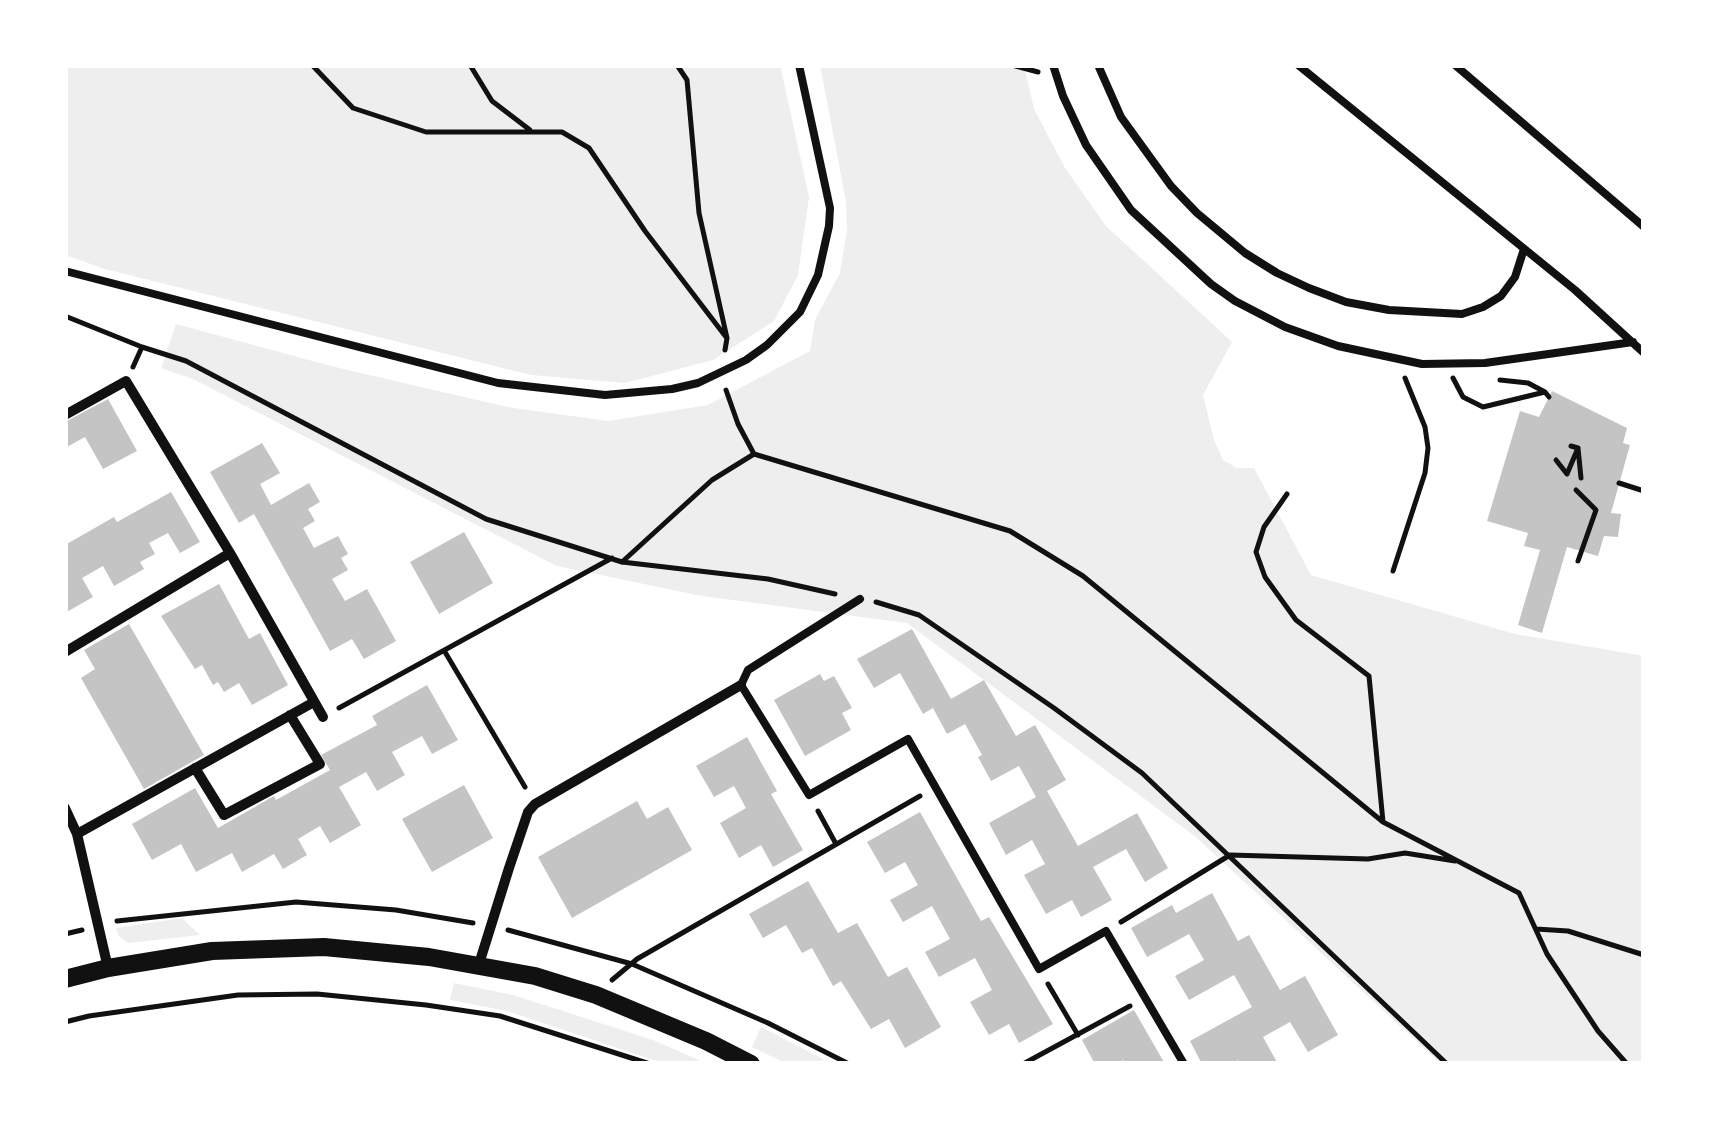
<!DOCTYPE html>
<style>
body{margin:0}
#map{position:relative;width:1709px;height:1129px;overflow:hidden;background:#fff;font-family:Roboto,sans-serif}
canvas{display:block}
.frame{position:absolute;inset:0;border:68px solid #fff;pointer-events:none}
</style>
<div id="map">
<canvas width="1709" height="1129"></canvas>
<div class="frame"></div>
</div>
<script>
const g = document.querySelector('canvas').getContext('2d');
g.lineJoin = 'round';
function fill(path, color) {
  g.fillStyle = color;
  g.fill(path, 'evenodd');
}
function shape(rows) {
  const path = new Path2D();
  for (const r of rows) {
    path.moveTo(r[0], r[1]);
    for (let i = 2; i < r.length; i += 2) path.lineTo(r[i], r[i + 1]);
  }
  return path;
}
function stroke(path, color, width, dash) {
  g.strokeStyle = color;
  g.lineWidth = width;
  g.lineCap = dash ? 'butt' : 'round';
  g.setLineDash(dash || []);
  g.stroke(path);
}
fill(shape([
 [65,65,780,65,809,197,798,275,774,321,713,360,625,383,531,375,105,269,65,255],
 [820,65,1024,65,1034,109,1065,168,1106,226,1232,342,1203,395,1214,440,1223,460,1237,468,1254,468,1311,575,1515,634,1644,656,1644,1064,1441,1064,1196,837,907,623,702,596,557,566,193,379,161,368,176,324,331,366,507,407,608,421,708,405,810,351,815,320,840,273,847,230,846,201],
 [182,918,200,935,128,943,118,935,116,928],
 [454,983,513,995,653,1040,703,1062,665,1064,507,1011,450,1000],
 [761,1027,823,1059,820,1064,787,1064,752,1047]
]), '#eee');
fill(shape([
 [1552,391,1627,428,1623,443,1630,445,1611,513,1621,514,1618,537,1604,536,1598,556,1567,547,1542,633,1518,625,1540,550,1524,546,1528,533,1487,521,1520,411,1539,417],
 [108,399,137,451,103,469,85,437,65,448,65,422],
 [262,443,280,473,260,484,271,505,309,483,320,502,308,509,315,521,303,528,314,548,338,536,348,554,341,558,348,570,332,579,345,601,367,589,396,641,364,659,352,639,330,651,254,514,239,523,210,472],
 [171,492,200,542,180,553,168,533,149,543,155,554,140,562,144,569,114,586,103,566,82,578,93,597,65,613,65,545,114,517,117,522],
 [464,532,493,583,439,614,410,562],
 [219,584,249,639,260,633,288,685,252,705,239,683,224,692,218,682,213,685,202,665,195,669,161,616],
 [129,624,204,755,144,789,81,678,95,669,84,650],
 [912,629,951,699,984,680,1016,736,1035,725,1066,780,1047,791,1078,846,1137,813,1168,868,1145,882,1126,849,1093,867,1112,900,1081,917,1072,900,1046,914,1024,875,1045,864,1032,840,1006,855,989,823,1036,797,1019,766,991,781,978,757,982,755,965,724,947,734,933,708,923,714,900,673,874,688,857,659],
 [820,674,824,681,834,676,852,708,842,713,851,730,805,756,774,700],
 [427,685,458,740,432,754,422,736,392,752,405,775,377,791,366,772,339,787,361,825,330,843,320,826,298,839,307,855,283,869,274,854,242,872,232,853,196,872,181,844,152,860,132,824,195,788,218,828,274,796,276,800,330,770,321,755,377,725,372,716],
 [747,737,777,791,771,794,803,850,773,867,761,845,739,858,720,823,746,808,734,786,714,797,696,766],
 [464,785,493,838,432,872,402,819],
 [637,801,647,819,668,807,692,850,572,918,538,857],
 [920,812,981,921,989,917,1053,1024,1019,1043,1009,1024,989,1035,970,1002,992,990,975,958,939,977,925,952,950,939,932,906,903,922,890,900,918,885,905,862,885,873,867,842],
 [808,881,838,933,857,923,888,977,907,967,941,1027,905,1048,889,1019,871,1029,841,981,833,986,812,948,802,953,786,925,763,938,749,914],
 [1212,893,1238,941,1249,935,1280,990,1305,976,1338,1035,1308,1052,1290,1022,1263,1037,1278,1064,1240,1064,1238,1060,1231,1064,1202,1064,1190,1041,1252,1007,1234,975,1189,1000,1175,976,1204,960,1189,934,1147,957,1131,928,1172,905,1176,913],
 [1134,1010,1165,1064,1125,1064,1123,1060,1115,1064,1095,1064,1082,1040]
]), '#c4c4c4');
stroke(shape([
 [312,65,353,108,426,132,562,132,589,148,645,231,726,337],
 [470,65,492,101,530,130],
 [677,65,687,80,699,213,727,338,725,350],
 [1012,65,1038,72],
 [65,316,142,347,186,361,486,519,622,562,768,579,835,594],
 [133,367,142,347],
 [1453,378,1463,397,1483,407,1545,392,1549,397],
 [1500,380,1528,383,1545,392],
 [726,390,738,424,754,454,1010,531,1083,576,1383,822,1519,893,1547,954,1598,1031,1627,1064],
 [1571,446,1578,448,1581,478],
 [1556,460,1567,474,1578,448],
 [1619,483,1644,491],
 [1576,490,1596,510,1578,561],
 [1287,494,1264,527,1256,552,1265,577,1296,620,1369,676,1383,822],
 [1644,522,1644,528],
 [622,562,712,480,754,454],
 [1393,571,1425,473,1428,448,1425,427,1405,378],
 [876,602,919,615,1054,708,1142,773,1447,1064],
 [445,652,525,787],
 [339,708,612,558],
 [818,811,836,844],
 [117,921,296,902,396,910,473,923],
 [1121,922,1230,855,1368,859,1405,853,1455,861],
 [1536,929,1568,931,1644,955],
 [508,930,632,964,768,1023,849,1064],
 [65,934,82,930],
 [612,980,637,959,920,796],
 [1048,984,1078,1035],
 [65,1022,89,1016,238,995,317,994,426,1005,500,1016,650,1064],
 [1023,1064,1130,1006]
]), '#111', 5);
stroke(shape([
 [1053,65,1063,96,1086,145,1131,210,1211,284,1235,301,1285,327,1338,346,1422,364,1485,363,1633,342],
 [1098,65,1121,117,1171,186,1197,213,1245,253,1277,273,1309,288,1346,302,1389,310,1462,314,1483,307,1501,296,1515,277,1524,249],
 [1298,65,1575,290,1644,353],
 [1455,65,1644,227],
 [65,271,498,383,605,395,672,389,698,383,746,360,767,345,800,312,818,275,829,226,830,208,799,65],
 [860,599,748,670,741,685,809,795,908,739,1039,969,1106,931,1184,1064]
]), '#111', 8);
stroke(shape([
 [65,415,126,381,230,553,323,717],
 [65,652,230,553],
 [195,768,224,815,320,764,290,715],
 [65,808,77,834,108,968],
 [77,834,314,702],
 [479,964,509,868,528,812,535,804,741,685]
]), '#111', 10);
stroke(shape([
 [65,979,108,968,212,951,324,947,429,957,535,976,596,995,706,1041,751,1064]
]), '#111', 18);
</script>
